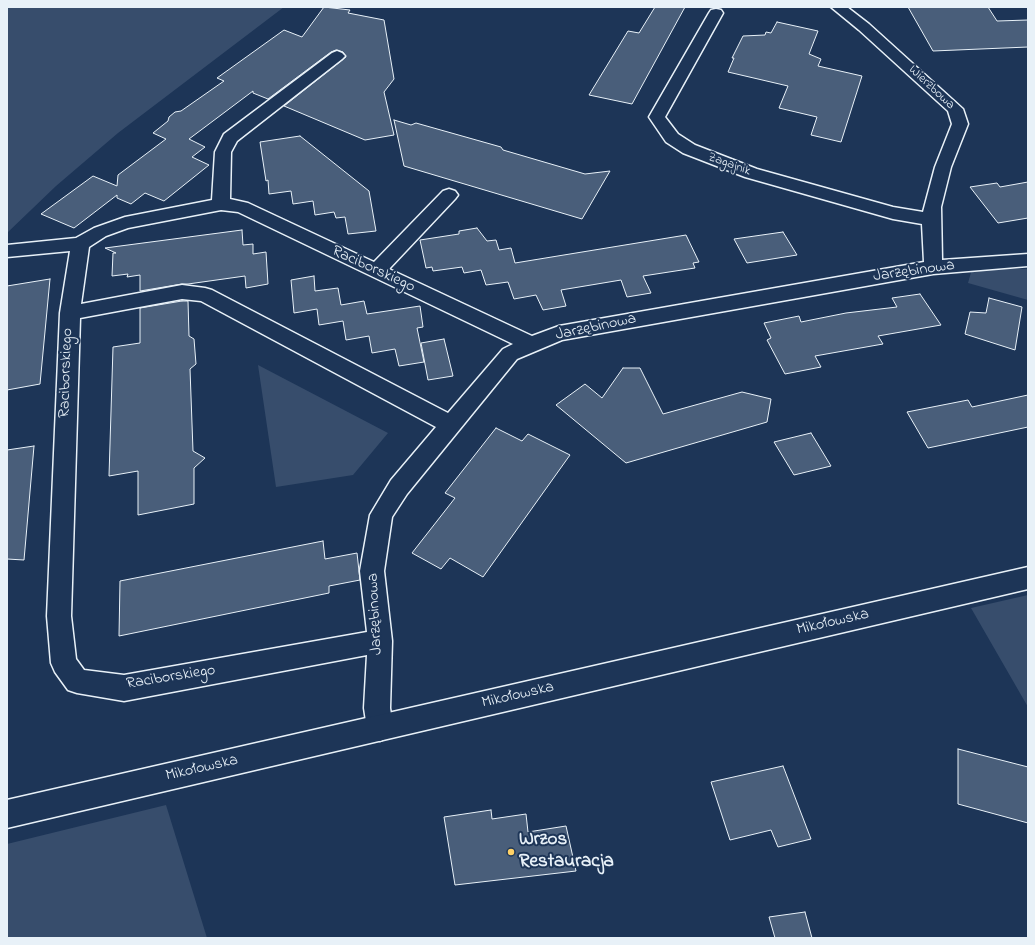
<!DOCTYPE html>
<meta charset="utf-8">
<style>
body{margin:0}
#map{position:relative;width:1035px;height:945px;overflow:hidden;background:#1d3557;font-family:"Indie Flower",sans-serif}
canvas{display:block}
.frame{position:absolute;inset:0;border:8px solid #e8f1f8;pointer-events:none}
</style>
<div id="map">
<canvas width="1035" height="945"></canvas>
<div class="frame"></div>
</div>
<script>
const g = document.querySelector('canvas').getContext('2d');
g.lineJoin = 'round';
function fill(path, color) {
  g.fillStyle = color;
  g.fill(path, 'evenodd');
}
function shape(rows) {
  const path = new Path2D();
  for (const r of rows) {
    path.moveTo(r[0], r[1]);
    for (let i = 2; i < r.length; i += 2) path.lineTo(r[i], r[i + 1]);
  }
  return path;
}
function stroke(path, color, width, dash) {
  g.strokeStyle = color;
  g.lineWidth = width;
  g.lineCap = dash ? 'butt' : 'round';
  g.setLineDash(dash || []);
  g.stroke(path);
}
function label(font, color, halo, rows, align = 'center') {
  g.font = font + ' "Indie Flower",sans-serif';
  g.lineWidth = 4;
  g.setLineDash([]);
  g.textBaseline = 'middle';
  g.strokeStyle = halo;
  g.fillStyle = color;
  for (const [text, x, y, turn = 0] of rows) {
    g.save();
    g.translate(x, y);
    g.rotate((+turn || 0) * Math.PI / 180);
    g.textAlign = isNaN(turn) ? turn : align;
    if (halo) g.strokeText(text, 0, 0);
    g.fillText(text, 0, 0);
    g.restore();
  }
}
fill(shape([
 [7,7,284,7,118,133,56,186,7,233],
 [972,269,1028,269,1028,300,968,283],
 [258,365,388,433,353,475,276,487],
 [1028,595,1028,707,971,608],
 [166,805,207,938,7,938,7,844]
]), '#374d6c');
const building = shape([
 [324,7,350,10,348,13,384,20,394,79,384,92,394,135,365,140,284,106,346,57,343,52,336,50,331,52,268,99,253,93,253,91,189,139,205,147,192,157,209,165,164,201,145,193,131,204,117,198,117,195,74,228,41,214,93,176,117,186,118,175,166,139,153,133,168,121,169,117,175,112,181,111,224,81,217,78,284,30,302,37,324,7],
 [655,7,685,7,632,104,589,95,628,31,639,33,655,7],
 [908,7,988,7,997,21,1028,20,1028,47,933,51,908,7],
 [777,22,818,31,809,54,821,59,818,66,862,76,841,142,811,135,817,117,779,108,788,86,728,72,734,58,732,58,743,36,765,35,766,32,771,33,777,22],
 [394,120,411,125,416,123,501,147,503,150,585,174,610,171,582,219,404,166,394,120],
 [300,136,369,191,376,231,348,234,345,217,336,218,334,212,315,215,313,201,293,204,291,191,269,194,268,180,266,181,260,142,300,136],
 [1028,182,1028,218,998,223,970,187,997,183,1000,187,1028,182],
 [477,228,487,241,496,240,499,250,511,248,515,263,686,235,699,262,693,263,695,268,643,276,651,293,627,297,621,280,561,290,566,306,543,310,536,295,514,299,508,282,486,285,481,270,464,273,462,267,433,271,432,267,426,268,420,240,459,234,459,231,477,228],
 [242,230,243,245,253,244,253,254,266,252,268,284,246,288,245,276,188,284,182,284,140,291,140,275,127,277,128,274,112,276,113,253,116,253,105,248,242,230],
 [783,232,797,255,747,263,734,239,783,232],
 [314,276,315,291,338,288,341,305,364,301,367,314,420,306,423,327,417,328,424,362,399,366,395,349,372,353,369,336,346,340,343,321,319,325,317,309,294,313,291,280,314,276],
 [50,279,40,384,7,390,7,286,50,279],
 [920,294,941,325,878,336,883,344,815,356,821,367,785,374,767,340,771,338,764,323,799,316,801,322,846,313,897,307,892,298,920,294],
 [989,298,1022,307,1015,350,965,334,970,312,986,313,989,298],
 [182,301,188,301,189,336,194,339,196,364,190,369,193,451,205,458,194,468,194,504,138,515,138,471,109,476,113,347,140,343,140,308,182,301],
 [444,339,453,376,428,380,421,343,444,339],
 [623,368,640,368,663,414,742,392,771,399,767,422,626,463,556,405,585,384,602,398,623,368],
 [1028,395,1028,427,928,448,907,412,968,400,972,407,1028,395],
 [496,428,522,441,528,434,570,455,483,577,450,558,441,569,412,553,455,498,445,493,496,428],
 [811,433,831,466,794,475,774,442,811,433],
 [34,446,24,560,7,559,7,450,34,446],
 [323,541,325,559,357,553,360,580,329,586,329,593,119,636,120,581,323,541],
 [958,749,1028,767,1028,823,958,804,958,749],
 [783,766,811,839,778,847,771,830,730,840,711,782,783,766],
 [491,810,492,819,526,814,528,832,566,826,576,871,455,885,444,817,491,810],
 [805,912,812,938,775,938,769,917,805,912]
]);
fill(building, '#495e7a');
stroke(building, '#e8f1f8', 1);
const minor = shape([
 [831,7,847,7,869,24,963,109,968,124,951,167,941,207,942,260,1028,254,1028,266,933,274,562,340,517,359,407,494,392,517,384,571,392,641,390,708,393,728,389,737,380,741,371,737,367,728,364,708,367,655,124,701,77,693,68,690,55,672,51,663,47,616,60,313,70,251,7,257,7,245,76,238,94,228,125,217,212,200,215,152,224,134,332,53,337,51,342,53,345,56,342,59,237,141,231,152,230,199,248,203,374,262,443,191,449,189,455,191,458,195,455,199,389,269,532,336,559,326,924,262,922,224,893,219,745,177,683,153,666,142,649,117,709,13,711,10,716,9,721,10,723,13,665,117,678,134,695,145,757,169,893,207,923,212,935,167,952,124,948,111,859,30,831,7],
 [221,210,238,212,513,344,503,349,448,413,212,290,205,288,182,285,81,304,89,247,106,236,128,228,221,210],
 [182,299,201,301,436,427,391,480,370,515,360,571,367,632,124,675,84,670,76,659,71,616,80,318,182,299]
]);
const tertiary = shape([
 [1028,567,1028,589,7,828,7,800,1028,567]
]);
stroke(minor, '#e8f1f8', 3);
stroke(tertiary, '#e8f1f8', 3);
fill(minor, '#1d3557');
fill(tertiary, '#1d3557');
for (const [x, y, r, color] of [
 [511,852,4,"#ffd166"]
]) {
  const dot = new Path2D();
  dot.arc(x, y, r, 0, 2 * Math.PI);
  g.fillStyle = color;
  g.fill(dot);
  stroke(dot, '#1d3557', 1.5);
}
label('13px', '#e8f1f8', '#1d3557', [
 ["Wierzbowa",931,88,43],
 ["Zagajnik",729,165,20]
]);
label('16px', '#e8f1f8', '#1d3557', [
 ["Raciborskiego",373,270,25],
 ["Jarzębinowa",914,272,-8],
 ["Jarzębinowa",596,328,-12],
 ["Raciborskiego",67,373,-88],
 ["Jarzębinowa",376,614,-93],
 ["Mikołowska",833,623,-13],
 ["Raciborskiego",171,678,-9],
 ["Mikołowska",518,696,-13],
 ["Mikołowska",202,769,-13]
]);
label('bold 19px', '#e8f1f8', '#1d3557', [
 ["Wrzos",519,841],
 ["Restauracja",519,863]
], 'left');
</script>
